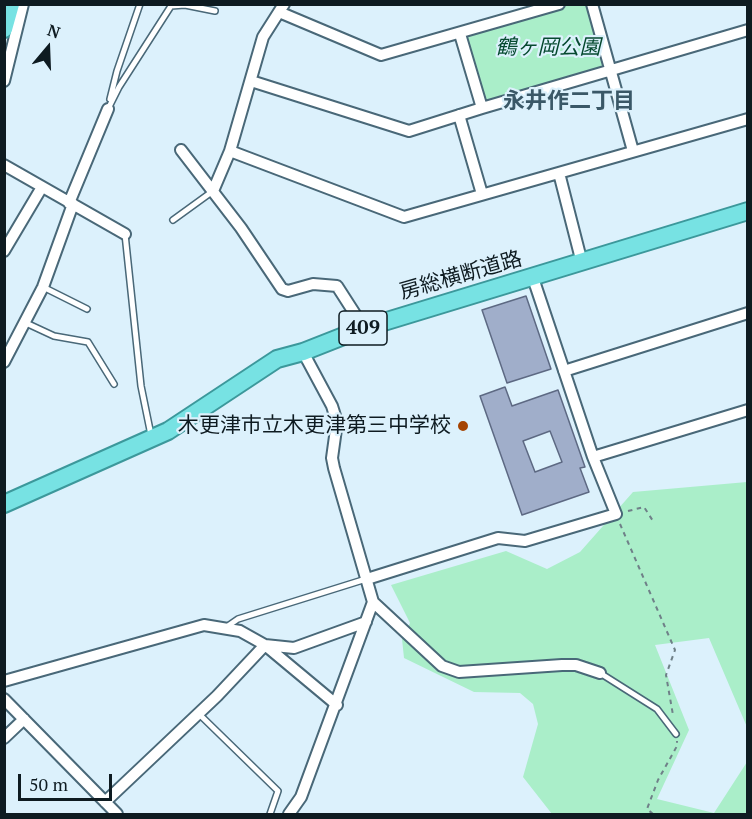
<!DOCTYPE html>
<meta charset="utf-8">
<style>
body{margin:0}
#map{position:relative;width:752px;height:819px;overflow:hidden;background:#dcf1fc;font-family:"PT Serif",serif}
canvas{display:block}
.frame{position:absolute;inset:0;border:6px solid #0e1b21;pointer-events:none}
.north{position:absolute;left:18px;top:18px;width:60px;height:60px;-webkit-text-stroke:4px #dcf1fc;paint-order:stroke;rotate:19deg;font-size:16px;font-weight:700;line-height:24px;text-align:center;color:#0e1b21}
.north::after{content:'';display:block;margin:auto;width:21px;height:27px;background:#0e1b21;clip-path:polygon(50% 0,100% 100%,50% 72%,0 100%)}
.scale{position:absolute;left:18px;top:774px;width:94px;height:27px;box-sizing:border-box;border:3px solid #0e1b21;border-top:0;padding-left:8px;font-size:18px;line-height:21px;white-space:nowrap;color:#0e1b21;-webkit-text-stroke:4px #dcf1fc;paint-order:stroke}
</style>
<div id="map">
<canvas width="752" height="819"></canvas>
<div class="frame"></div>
<div class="north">N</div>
<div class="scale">50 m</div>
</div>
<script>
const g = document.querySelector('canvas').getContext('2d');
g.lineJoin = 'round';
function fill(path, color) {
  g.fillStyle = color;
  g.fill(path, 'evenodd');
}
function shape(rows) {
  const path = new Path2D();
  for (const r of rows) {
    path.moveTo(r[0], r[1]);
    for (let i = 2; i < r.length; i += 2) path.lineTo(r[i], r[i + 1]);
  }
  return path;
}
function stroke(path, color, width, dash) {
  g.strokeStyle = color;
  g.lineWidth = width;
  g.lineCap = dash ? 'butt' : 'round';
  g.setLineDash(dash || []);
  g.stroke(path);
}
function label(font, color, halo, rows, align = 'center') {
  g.font = font + ' "PT Serif","Noto Sans JP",serif';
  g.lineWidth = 4.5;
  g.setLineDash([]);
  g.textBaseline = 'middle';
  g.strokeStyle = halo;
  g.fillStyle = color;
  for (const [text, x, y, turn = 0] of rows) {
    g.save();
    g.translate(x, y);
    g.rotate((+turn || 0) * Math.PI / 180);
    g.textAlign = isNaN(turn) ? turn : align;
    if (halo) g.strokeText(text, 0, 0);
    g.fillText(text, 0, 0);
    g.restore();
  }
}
fill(shape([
 [559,5,592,5,610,70,482,108,460,34],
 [747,482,747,727,709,638,655,645,689,730,657,799,714,813,747,762,747,814,552,814,523,777,538,724,533,704,520,693,474,692,404,658,402,639,410,623,391,585,506,551,547,569,580,552,633,492]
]), '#aaeec9');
const building = shape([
 [526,296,551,369,507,383,482,310,526,296],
 [505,387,512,406,558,390,585,467,580,468,589,492,522,515,480,396,505,387],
 [550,431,562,462,535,472,523,441,550,431]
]);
fill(building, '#a0aeca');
stroke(building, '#5d6983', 1.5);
const service = shape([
 [110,99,117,71,140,4],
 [108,109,119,87,171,6,185,5,215,11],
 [173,220,213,191],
 [125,234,141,386,151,435],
 [43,287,87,309],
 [26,323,54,336,88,342,114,384],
 [225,628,238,619,366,579],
 [600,673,657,709,676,734],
 [199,714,278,791,270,814]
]);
const minor = shape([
 [592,4,633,151],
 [279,12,381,55,559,4],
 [460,34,482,108],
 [4,81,23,4],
 [251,81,409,131,482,108,748,30],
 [459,115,482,194],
 [181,150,241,228,282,289,288,291,313,284,337,286,364,328],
 [230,151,404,217,748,119],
 [4,165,125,234],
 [559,173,582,263],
 [213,191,230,151,263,37,284,4],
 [69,203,108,109],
 [4,251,42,187],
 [533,278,593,457,748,410],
 [303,352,332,406,337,422,332,458,334,468,373,602,442,666,459,672,562,665,576,665,600,673],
 [4,362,43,287,73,204],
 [564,371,748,313],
 [367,579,498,538,525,541,616,514,593,457],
 [4,681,204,625,240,631,265,645,337,705],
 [4,699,117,814],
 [4,738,24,719],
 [105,802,217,696,265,645,294,648,366,622],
 [289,814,301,797,373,602]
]);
const trunk = shape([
 [4,29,11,4],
 [4,504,168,431,277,359,303,352,364,328,748,211]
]);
stroke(service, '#496878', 8);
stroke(minor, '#496878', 14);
stroke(trunk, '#3c989b', 20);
stroke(shape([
 [628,511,644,507,653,521],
 [620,524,675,650,666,675,673,715],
 [653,814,647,809,658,780,677,746,677,741]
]), '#6f8088', 2, [4.5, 4.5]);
stroke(service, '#fff', 5);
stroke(minor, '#fff', 10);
stroke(trunk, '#77e2e3', 16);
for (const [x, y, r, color] of [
 [463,426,6,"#a54301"]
]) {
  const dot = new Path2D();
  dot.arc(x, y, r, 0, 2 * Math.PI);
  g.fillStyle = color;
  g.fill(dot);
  stroke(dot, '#dcf1fc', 2);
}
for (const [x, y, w] of [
 [363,328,48]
]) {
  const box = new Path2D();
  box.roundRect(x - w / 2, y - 17, w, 34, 4.5);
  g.fillStyle = '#dcf1fc';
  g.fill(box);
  stroke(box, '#0e1b21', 1.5);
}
label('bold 20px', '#0e1b21', null, [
 ["409",363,328]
]);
label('italic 21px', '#05492f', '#dcf1fc', [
 ["鶴ヶ岡公園",548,48]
]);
label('21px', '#0e1b21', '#dcf1fc', [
 ["房総横断道路",461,276,-16]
]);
label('21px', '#0e1b21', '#dcf1fc', [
 ["木更津市立木更津第三中学校",451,426]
], 'right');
label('bold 22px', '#3a5867', '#dcf1fc', [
 ["永井作二丁目",569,102]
]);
</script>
